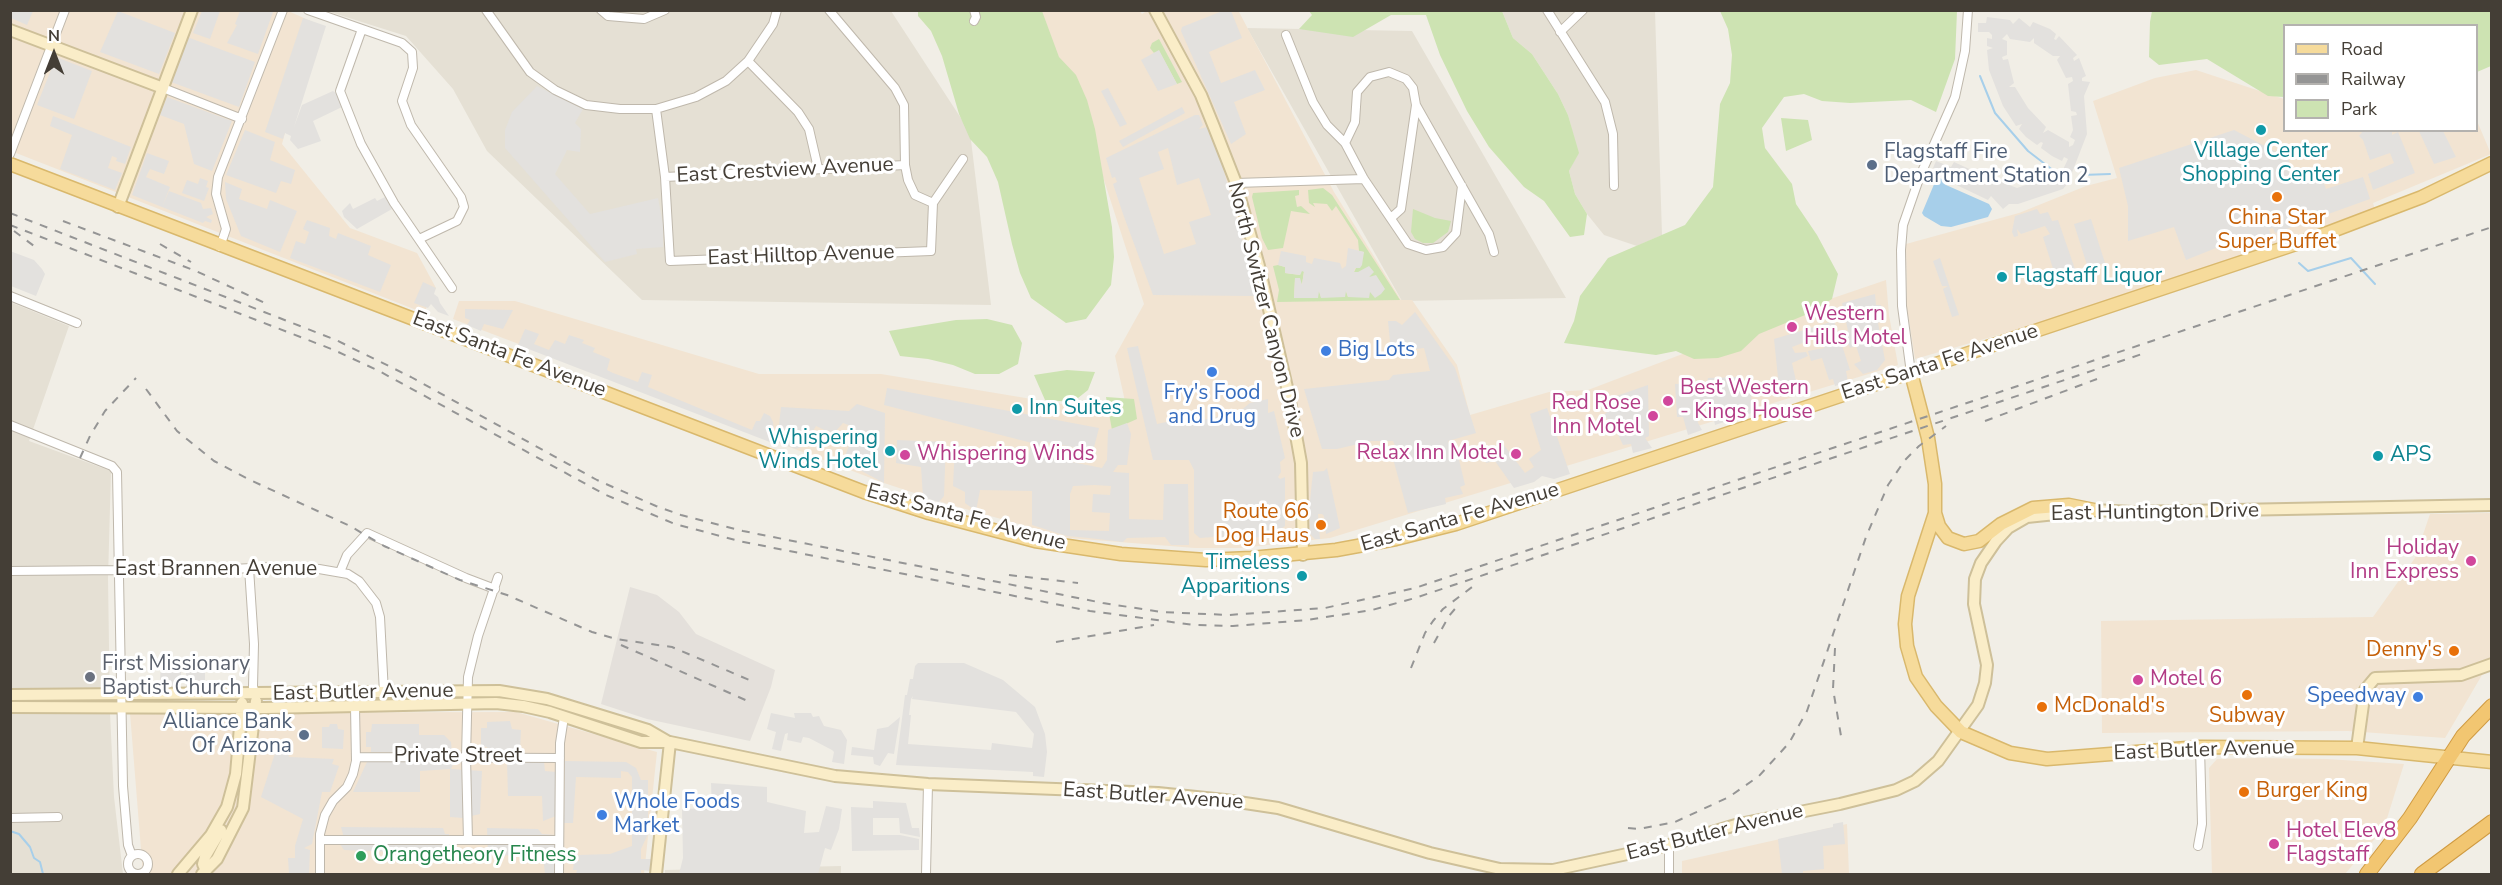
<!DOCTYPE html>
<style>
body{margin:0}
#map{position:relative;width:2502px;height:885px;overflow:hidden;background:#f1eee6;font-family:"Nunito Sans",sans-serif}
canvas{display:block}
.frame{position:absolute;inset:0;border:12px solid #443e36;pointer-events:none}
.legend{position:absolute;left:2283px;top:24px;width:195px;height:108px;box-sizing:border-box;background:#fff;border:2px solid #b4b2af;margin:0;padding:8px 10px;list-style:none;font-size:18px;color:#443e36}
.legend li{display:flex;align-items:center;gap:12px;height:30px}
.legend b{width:30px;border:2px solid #b4b2af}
.north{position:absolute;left:24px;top:24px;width:60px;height:60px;-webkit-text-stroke:4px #fff;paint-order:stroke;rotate:0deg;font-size:16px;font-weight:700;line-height:24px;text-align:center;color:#443e36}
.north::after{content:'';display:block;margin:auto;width:21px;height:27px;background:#443e36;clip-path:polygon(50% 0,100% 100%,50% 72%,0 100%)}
</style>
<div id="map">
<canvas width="2502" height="885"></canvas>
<div class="frame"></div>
<ul class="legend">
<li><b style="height:8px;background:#f6db9b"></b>Road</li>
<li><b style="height:8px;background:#959595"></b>Railway</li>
<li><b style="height:16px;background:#cde3b2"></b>Park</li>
</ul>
<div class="north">N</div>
</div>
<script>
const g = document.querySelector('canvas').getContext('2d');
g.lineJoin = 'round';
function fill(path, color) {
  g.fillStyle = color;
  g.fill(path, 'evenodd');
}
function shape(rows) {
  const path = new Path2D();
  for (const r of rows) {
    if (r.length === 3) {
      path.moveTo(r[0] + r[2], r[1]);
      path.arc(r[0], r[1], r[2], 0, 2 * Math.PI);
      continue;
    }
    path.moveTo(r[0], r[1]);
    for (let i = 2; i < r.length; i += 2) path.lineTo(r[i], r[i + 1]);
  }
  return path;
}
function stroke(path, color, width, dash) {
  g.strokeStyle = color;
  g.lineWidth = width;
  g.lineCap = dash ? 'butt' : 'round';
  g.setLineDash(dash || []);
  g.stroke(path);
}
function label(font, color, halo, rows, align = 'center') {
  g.font = font + ' "Nunito Sans",sans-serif';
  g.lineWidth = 6;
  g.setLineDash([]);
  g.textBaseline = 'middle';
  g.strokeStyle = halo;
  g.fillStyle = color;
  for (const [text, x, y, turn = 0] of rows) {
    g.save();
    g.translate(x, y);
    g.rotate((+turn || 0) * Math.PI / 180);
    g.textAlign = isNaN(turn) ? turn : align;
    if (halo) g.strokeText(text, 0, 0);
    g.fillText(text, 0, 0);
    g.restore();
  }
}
fill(shape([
 [327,11,891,11,970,132,991,305,642,300,487,151,453,89,406,36],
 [1502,11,1655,11,1662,235,1637,246,1604,235,1587,214,1575,194,1569,171,1578,153,1568,115,1558,94,1532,54,1513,38],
 [1247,28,1412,31,1566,298,1402,301],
 [10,302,69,326,29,441,111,471,108,579,110,713,114,797,123,874,11,874],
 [841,866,841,874,665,874,665,870]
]), '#e5e0d4');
fill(shape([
 [286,10,315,23,282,144,350,228,417,253,436,288,424,313,11,151,10,11],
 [1139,10,1142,14,1148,10,1238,10,1334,192,1401,300,1412,300,1457,365,1470,415,1549,392,1588,390,1798,310,1886,280,1889,315,1898,365,1330,538,1241,548,1195,548,1069,538,951,505,884,483,453,319,459,301,515,301,759,374,881,374,1128,415,1115,356,1144,304,1092,143,1037,11],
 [2196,70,2284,99,2284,130,2476,130,2477,121,2491,154,2373,203,2375,210,2126,298,1915,359,1907,308,1906,244,2019,213,2086,186,2117,178,2093,101,2155,78],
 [2491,513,2491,671,2482,675,2445,738,2348,731,2102,733,2101,621,2373,617,2415,558,2430,514],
 [516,712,657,752,644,874,143,874,130,713],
 [2257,758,2327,759,2404,764,2384,828,2345,874,2212,874,2209,768,2217,759],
 [1847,824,1849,874,1682,874,1682,861]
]), '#f2e4d2');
fill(shape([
 [630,587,657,595,679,612,696,634,775,670,771,687,750,741,647,719,601,704]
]), '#e4e0db');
fill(shape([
 [918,10,1042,11,1059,57,1076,75,1087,100,1095,129,1112,227,1114,257,1111,285,1086,319,1066,323,1031,298,1020,273,1012,244,998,182,987,157,970,139,959,114,942,56,931,31,918,16],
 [1309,11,1502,11,1513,38,1532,54,1558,94,1568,115,1579,153,1569,171,1575,194,1587,214,1584,235,1570,237,1544,201,1524,187,1489,147,1467,111,1440,55,1426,15,1391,15,1353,37,1299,29,1312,15],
 [1720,11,1957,11,1955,59,1936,112,1911,100,1850,103,1822,101,1804,94,1784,97,1762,128,1765,148,1792,184,1796,204,1817,235,1838,274,1832,299,1810,313,1759,334,1741,351,1718,358,1694,359,1676,351,1656,355,1564,343,1574,321,1580,296,1608,258,1685,225,1713,187,1720,104,1730,83,1732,55,1728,29],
 [2152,11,2491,11,2491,66,2477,72,2476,26,2284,26,2284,97,2268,96,2207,59,2159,65,2149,57,2150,22],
 [1159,39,1182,82,1177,84,1159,51,1154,53,1150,48,1152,43],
 [1781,118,1808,120,1812,140,1786,151],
 [1323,188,1332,195,1400,300,1277,302,1279,290,1273,266,1278,265,1285,267,1285,273,1300,275,1301,271,1304,271,1302,284,1295,278,1294,298,1319,291,1321,297,1346,291,1348,297,1369,292,1380,292,1369,276,1354,272,1364,252,1359,251,1358,240,1336,206,1332,211,1327,204,1313,203,1315,207,1309,203,1308,190],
 [1299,190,1299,195,1295,196,1297,207,1301,206,1310,214,1291,211,1283,248,1268,250,1262,238,1252,197,1253,193],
 [1413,209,1435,218,1451,221,1448,232,1433,243,1423,243,1415,239,1411,232],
 [1321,274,1322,280,1338,282,1340,278,1362,280,1363,282,1311,283,1310,277,1319,279],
 [987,319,1012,325,1022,343,1018,364,999,374,975,374,953,365,928,359,900,356,889,331,956,320],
 [1067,370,1095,372,1088,390,1073,402,1045,400,1034,375],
 [1106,397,1134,399,1137,419,1112,430]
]), '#cde3b2');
fill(shape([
 [1225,10,1231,11,1242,38,1209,52,1221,83,1255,70,1265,90,1234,102,1246,134,1231,144,1181,31,1182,27],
 [10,11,11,10,33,11,27,25,11,18],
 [118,11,175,33,159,74,100,52],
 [202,11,220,11,210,39,193,33],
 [240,11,273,12,258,54,227,43,237,25,235,24],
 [1987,17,2010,20,2013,24,2019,18,2030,27,2033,22,2050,29,2056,34,2054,39,2056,40,2059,36,2077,55,2073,58,2074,61,2079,58,2086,76,2082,78,2082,81,2090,82,2084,96,2087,134,2068,183,2063,189,2018,204,2009,204,2003,209,1991,196,1988,200,1946,180,1948,175,1933,168,1936,161,1951,167,1954,162,1976,172,1975,178,1978,179,1981,174,2017,188,2046,178,2049,185,2057,182,2068,159,2064,157,2062,161,2052,156,2041,148,2043,143,2041,142,2037,145,2026,137,2019,129,2022,124,2016,126,2003,106,1989,70,1987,50,1993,48,1987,46,1987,38,1992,39,1992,35,1989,32,1978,32,1978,23,1986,23],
 [2007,34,2010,39,2030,42,2034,38,2034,43,2053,56,2060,56,2057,60,2066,78,2072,77,2073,81,2068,84,2071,111,2076,112,2077,115,2071,116,2073,130,2070,137,2075,140,2073,145,2069,147,2069,142,2048,130,2043,133,2046,127,2028,108,2015,87,2009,87,2014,83,2008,59,2003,60,2002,57,2007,55,2007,41,2002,39],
 [303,18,326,26,294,127,302,105,333,91,337,94,342,107,313,121,321,141,298,149,290,140,291,136,285,133,283,139,265,132],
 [187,37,255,62,239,107,171,82],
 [1159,50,1177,84,1158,91,1141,60],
 [56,57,92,71,74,119,37,105],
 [537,86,583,109,575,123,581,129,580,152,567,150,555,174,590,214,658,198,663,224,663,247,636,249,637,254,605,262,505,148,505,130,512,112],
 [1108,88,1127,124,1120,127,1101,91],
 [167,97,232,121,212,171,194,164,184,124,160,115],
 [1182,107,1185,113,1123,147,1119,141],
 [1195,115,1199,115,1203,125,1199,129,1207,127,1221,160,1256,292,1254,296,1153,295,1123,214,1113,184,1117,182,1115,177,1112,178,1106,158],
 [1168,148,1177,185,1199,178,1211,215,1189,222,1196,244,1164,254,1139,178,1164,169,1158,152],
 [53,116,131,147,125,164,116,161,117,158,112,156,108,168,122,173,115,190,60,169,72,135,50,126],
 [245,130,275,142,270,160,295,170,291,184,281,181,276,193,226,175],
 [2234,130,2288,158,2295,178,2319,170,2326,189,2363,177,2370,199,2275,233,2273,228,2269,229,2271,234,2216,248,2186,260,2174,227,2128,241,2128,206,2119,168],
 [2364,130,2392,131,2392,135,2398,132,2415,173,2373,190,2368,174,2394,163,2390,153,2370,160,2363,140,2359,136],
 [2419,131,2443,131,2456,157,2434,164],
 [147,153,169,161,164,174,150,169,146,177,170,187,162,207,132,195],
 [200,178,208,181,206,187,209,188,204,201,182,193,187,180,198,184],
 [225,182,242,189,239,199,267,209,270,200,297,211,280,252,241,236,226,199],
 [169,191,201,203,203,209,211,208,213,214,206,217,212,220,211,223,205,221,203,223,162,207],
 [385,197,392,209,357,229,344,217,342,211,350,203,353,209,375,198,377,201],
 [2037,209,2040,214,2048,212,2052,221,2058,220,2076,272,2056,278,2043,237,2050,234,2045,226,2021,234,2017,229,2018,236,2014,237,2012,232,2015,216],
 [2091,219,2105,263,2088,268,2074,224],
 [307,220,330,228,329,236,336,239,338,233,371,246,368,255,391,265,380,292,290,258,296,241,305,244,309,232,303,229],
 [1348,248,1364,252,1362,265,1360,268,1355,268,1354,272,1358,272,1369,266,1374,272,1369,277,1376,275,1385,289,1381,294,1375,298,1370,292,1369,298,1348,297,1346,291,1345,297,1321,298,1319,291,1318,298,1294,298,1295,278,1300,278,1302,285,1304,272,1302,271,1300,275,1285,273,1285,267,1278,265,1281,251,1306,256,1306,262,1312,264,1314,258,1340,263,1342,269,1346,266],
 [10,251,34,260,42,269,45,274,36,296,11,286],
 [1940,258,1959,315,1952,317,1943,289,1948,286,1942,286,1933,261],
 [423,282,436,288,434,294,438,297,440,303,449,316,438,312,431,304,428,308,414,303],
 [1875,294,1876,305,1881,305,1882,321,1878,323,1885,360,1877,370,1863,374,1854,364,1861,361,1856,346,1850,348,1844,332,1848,331,1842,303],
 [465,309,513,310,503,329,484,324,481,331,467,325,470,320,465,318],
 [1415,312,1455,368,1476,433,1448,441,1449,444,1455,443,1465,485,1460,487,1463,494,1445,498,1446,504,1408,513,1392,455,1398,453,1393,441,1371,441,1337,449,1322,449,1304,389,1389,380,1393,375,1430,371,1424,348,1391,352,1388,321,1396,321,1402,325],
 [1834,321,1850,370,1846,371,1848,382,1835,386,1833,379,1829,380,1822,358,1811,361,1808,351,1824,348,1822,341,1818,338,1813,339,1792,347,1795,353,1806,352,1808,356,1792,363,1796,381,1793,389,1780,397,1774,339],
 [525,329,539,334,534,344,549,350,555,340,565,344,569,335,584,340,582,343,595,348,593,352,610,359,607,370,613,373,638,382,642,372,652,375,648,387,752,430,756,421,760,421,764,413,770,416,773,422,775,444,518,345],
 [1138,346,1157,424,1185,418,1203,420,1239,412,1250,403,1268,399,1268,413,1274,411,1285,458,1280,462,1281,472,1278,477,1280,479,1285,477,1285,526,1279,530,1282,536,1218,539,1216,533,1213,537,1200,538,1194,533,1194,470,1189,460,1153,460,1127,348],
 [1742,377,1743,392,1751,392,1752,413,1715,425,1710,399,1695,401,1698,423,1702,430,1688,435,1683,417,1677,417,1675,384,1707,382,1708,378],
 [1648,385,1649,436,1645,438,1652,448,1633,453,1631,444,1623,445,1616,430,1604,415,1610,409,1602,401],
 [887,388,1099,428,1093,451,1041,441,1036,455,1102,468,1107,460,1108,430,1127,423,1131,434,1127,465,1118,465,1113,472,1129,473,1129,519,1163,520,1164,484,1188,484,1189,545,1171,545,1165,537,1127,538,1123,542,1089,538,1067,536,1032,525,1032,491,980,490,976,511,965,503,965,492,953,486,955,445,1026,463,1032,443,884,405],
 [1094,485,1111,486,1110,495,1093,494,1092,512,1110,513,1109,531,1070,530,1070,494,1073,486],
 [857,404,885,413,884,483,843,461,856,428,843,423,833,434,816,426,804,446,796,449,777,442,781,407,849,411],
 [1547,408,1570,474,1554,479,1542,476,1534,482,1514,488,1495,461,1486,463,1483,449,1503,444,1525,473,1534,467,1529,459,1541,450,1530,414],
 [897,440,946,442,944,496,939,502,923,497,921,467,896,463],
 [1327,468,1340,528,1326,534,1324,516,1322,514,1318,514,1320,539,1315,539,1310,534,1309,510,1313,472,1324,471],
 [186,658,197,658,197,672,205,672,205,681,200,681,200,689,186,689],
 [161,663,181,663,181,682,177,683,176,689,170,689,169,680,160,680],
 [918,663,964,663,1003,680,1035,707,1045,734,1047,752,1044,777,1033,776,1033,772,896,765,905,695,907,695,910,679,913,679,915,666],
 [913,696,912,699,1016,712,1034,734,1032,748,992,743,991,750,908,744,911,715,909,715,911,699],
 [771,713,795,718,794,713,811,713,813,717,819,716,824,726,841,730,847,740,844,764,832,762,834,752,832,750,809,738,803,737,801,743,787,740,788,733,785,734,781,751,772,749,776,732,767,729],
 [900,717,894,754,888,753,880,766,874,764,873,757,851,755,852,747,874,750,877,729,888,727],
 [510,721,512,729,521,730,520,751,514,753,488,752,487,747,481,746,481,728,487,728,487,722],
 [330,724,337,724,338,729,344,730,343,749,322,748,322,727,329,727],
 [372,724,419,724,419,735,444,735,451,742,452,753,371,752,371,747,366,747,366,732,371,732],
 [277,747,287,749,289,757,334,759,332,764,339,766,330,792,322,792,312,844,304,848,310,850,309,874,289,874,288,858,295,858,295,846,303,819,261,797],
 [565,761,626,762,636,768,641,780,648,780,648,834,641,849,641,859,652,859,651,871,641,870,641,874,576,874,577,870,573,870,574,861,579,861,578,855,610,854,632,846,632,777,628,772,621,771,621,778,576,777,573,823,564,823],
 [367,762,454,762,451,769,482,771,480,814,463,818,450,817,450,769,420,771,420,792,353,792],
 [507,762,544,762,545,771,557,772,556,816,543,821,542,796,508,796],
 [711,783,767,787,767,802,806,811,804,833,819,832,826,806,842,809,839,829,831,850,825,848,818,874,679,874,683,858,682,809,712,808],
 [873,801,906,803,912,828,919,828,920,837,900,833,899,818,873,818,873,835,900,835,919,839,919,850,852,851,851,807,873,808],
 [1843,822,1845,844,1823,846,1824,869,1803,871,1803,874,1782,874,1778,839,1833,827,1833,824],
 [341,827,443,828,445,834,449,834,450,854,344,850,340,844,343,834],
 [487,828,538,829,542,834,556,835,556,874,545,874,543,856,488,855]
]), '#e3e1de');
fill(shape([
 [1941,178,1946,185,1989,204,1992,209,1988,217,1951,227,1941,226,1924,216,1922,213,1935,182]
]), '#a7cfea');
stroke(shape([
 [1980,76,1995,113,2028,151,2054,171],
 [2082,175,2110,174],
 [2299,263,2308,271,2351,258,2375,284],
 [10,831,19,834,30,847,34,858,40,862,43,874]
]), '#a7cfea', 2);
const street = shape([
 [308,10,402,43,412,52,413,68,402,101,411,125,461,197,464,207,457,221,419,239],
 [486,10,530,72,555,90,586,105,620,109,656,109,696,97,726,81,748,61,773,24,777,10],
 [601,10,608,16,644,19,665,10],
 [829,10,895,88,904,105,905,165,908,180,915,195,933,203],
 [1547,10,1605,102,1613,134,1614,186],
 [974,21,976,17,974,10],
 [362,29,340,91,361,144,394,203,452,288],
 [1560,32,1583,10],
 [1286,35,1313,102,1327,125,1345,143,1364,179,1408,244,1426,250,1443,247,1456,233,1462,186],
 [748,61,798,112,809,129,818,168],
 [163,88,242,119],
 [656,109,665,177,670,261,931,251,933,203,963,159],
 [1345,143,1355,122,1357,92,1370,77,1389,72,1406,79,1413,88,1416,105,1489,234,1494,252],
 [10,154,65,10],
 [665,177,905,165],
 [1236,183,1364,179],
 [1391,218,1401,209,1416,105],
 [220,247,226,229,216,194,218,177,283,10],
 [10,296,77,323],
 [1911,373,1902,306,1901,250,1903,225,1920,176,1955,97,1965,51,1968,10],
 [10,425,112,466,117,472,123,786,128,845,132,856],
 [249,568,254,644,253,687,256,695],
 [10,571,232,569,271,567,319,569,348,574,359,581,376,603,380,617,384,693],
 [340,572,347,555,367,533,466,578,495,589],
 [356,757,560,758],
 [10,818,58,817],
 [320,840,559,840],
 [468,840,466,757,468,677,478,636,498,577],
 [2198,846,2202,824,2200,747],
 [138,864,10],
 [320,874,320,834,325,815,333,801,347,787,353,774,356,761,355,707],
 [559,874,560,743,564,717],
 [926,874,928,784],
 [1669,874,1669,845]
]);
const secondary = shape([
 [1155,10,1201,95,1214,127,1236,183,1259,266,1289,396,1301,463,1303,555],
 [10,30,163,88],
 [118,207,192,10],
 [10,695,499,691,547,699,648,730,667,741],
 [10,707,265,708,496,703,523,706,550,712,641,742,670,742,835,776,928,784,1158,793,1225,800,1278,808,1430,853,1500,869,1553,870,1669,845,1739,824,1840,804,1896,790,1915,781,1938,761,1978,705,1985,683,1987,665,1974,604,1975,579,1981,563,1996,541,2008,528,2027,517,2094,510,2132,512,2492,505],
 [2357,748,2365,690,2375,678,2461,675,2492,664],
 [206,871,203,864,205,857,221,830],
 [178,874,211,835,227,807,236,774,242,703],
 [202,874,217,859,243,808,256,701],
 [656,874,670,742]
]);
const primary = shape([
 [10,164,864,492,929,513,1035,541,1121,554,1206,560,1251,558,1336,550,1396,539,1456,524,2314,238,2422,197,2492,163],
 [1911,373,1928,438,1935,484,1935,513,1908,596,1905,624,1907,646,1916,677,1936,706,1961,732,2010,753,2047,759,2200,747,2357,748,2492,762],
 [1935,513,1939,526,1948,538,1964,544,1979,541,2001,524,2033,508,2069,505,2094,510]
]);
const highway = shape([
 [2367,874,2410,818,2463,736,2492,706],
 [2422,874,2492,822]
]);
stroke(street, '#bfb8ac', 10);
stroke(secondary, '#cec099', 14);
stroke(primary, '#d9b86c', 15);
stroke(highway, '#d09b42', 16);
stroke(street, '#fff', 8);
stroke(secondary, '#faedc8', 10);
stroke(primary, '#f6db9b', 12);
stroke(highway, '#f2c671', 14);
stroke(shape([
 [10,191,12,191],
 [10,213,336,340,411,377,597,480,656,506,681,515,743,531,1103,603,1161,612,1229,615,1325,608,1415,588,2492,227],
 [63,221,196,271,265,303],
 [10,225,334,350,379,371,606,495,675,524,739,541,1090,611,1194,625,1233,626,1307,620,1372,610,1415,598,2142,354],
 [14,231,38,249],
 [160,244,191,262],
 [146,389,177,431,214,461,248,479,350,526,384,546,460,580,507,595,592,632,616,639,672,647,754,682],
 [1985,421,2097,379],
 [80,458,90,436,105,411,136,378],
 [1009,575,1078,583],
 [1056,642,1154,625],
 [1434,643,1449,616,1459,604],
 [621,645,750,702],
 [1835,648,1833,689,1841,736],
 [1411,668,1425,633,1433,621,1443,609,1476,584],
 [1628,828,1639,829,1675,822,1729,797,1759,776,1789,743,1807,711,1866,537,1888,485,1905,460,1919,446,1946,426]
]), '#959595', 2, [8, 8]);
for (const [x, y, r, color] of [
 [2261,130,6,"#0f9aa8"],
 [1872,165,6,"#5c6f8a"],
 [2277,197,6,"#e8710a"],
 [2002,277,6,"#0f9aa8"],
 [1792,327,6,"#d1479c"],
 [1326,351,6,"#3f7fe0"],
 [1212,372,6,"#3f7fe0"],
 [1668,401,6,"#d1479c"],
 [1017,409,6,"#0f9aa8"],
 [1653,416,6,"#d1479c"],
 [890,451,6,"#0f9aa8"],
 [1516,454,6,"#d1479c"],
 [905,455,6,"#d1479c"],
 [2378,456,6,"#0f9aa8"],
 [1321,525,6,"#e8710a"],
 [2471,561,6,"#d1479c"],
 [1302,576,6,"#0f9aa8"],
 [2454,651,6,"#e8710a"],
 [90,677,6,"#6b7280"],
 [2138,680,6,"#d1479c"],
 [2247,695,6,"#e8710a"],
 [2418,697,6,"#3f7fe0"],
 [2042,707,6,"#e8710a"],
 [304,735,6,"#5c6f8a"],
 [2244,792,6,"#e8710a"],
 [602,815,6,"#3f7fe0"],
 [2274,844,6,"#d1479c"],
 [361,856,6,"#2e9e5b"]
]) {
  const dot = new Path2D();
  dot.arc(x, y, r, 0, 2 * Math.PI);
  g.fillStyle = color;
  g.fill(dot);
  stroke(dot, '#fff', 2);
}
label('21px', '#0d838f', '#fff', [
 ["Village Center",2261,152,"center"],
 ["Shopping Center",2261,176,"center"],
 ["Flagstaff Liquor",2014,277],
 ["Inn Suites",1029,409],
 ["Whispering",878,439,"right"],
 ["Winds Hotel",878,463,"right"],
 ["APS",2390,456],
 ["Timeless",1290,564,"right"],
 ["Apparitions",1290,588,"right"]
], 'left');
label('21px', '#4e5e75', '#fff', [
 ["Flagstaff Fire",1884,153],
 ["Department Station 2",1884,177],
 ["Alliance Bank",292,723,"right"],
 ["Of Arizona",292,747,"right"]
], 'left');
label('21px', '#443e36', '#fff', [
 ["East Crestview Avenue",785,171,-3],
 ["East Hilltop Avenue",801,256,-2],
 ["North Switzer Canyon Drive",1265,310,76],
 ["East Santa Fe Avenue",509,355,21],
 ["East Santa Fe Avenue",1940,363,-18],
 ["East Huntington Drive",2155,513,-1],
 ["East Santa Fe Avenue",966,518,15],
 ["East Santa Fe Avenue",1460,518,-16],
 ["East Brannen Avenue",216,570],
 ["East Butler Avenue",363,693,-1],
 ["East Butler Avenue",2204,751,-2],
 ["Private Street",458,757],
 ["East Butler Avenue",1153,797,4],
 ["East Butler Avenue",1715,833,-14]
]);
label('21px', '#c56008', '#fff', [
 ["China Star",2277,219],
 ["Super Buffet",2277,243],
 ["Route 66",1309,513,"right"],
 ["Dog Haus",1309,537,"right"],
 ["Denny's",2442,651,"right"],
 ["McDonald's",2054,707,"left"],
 ["Subway",2247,717],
 ["Burger King",2256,792,"left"]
]);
label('21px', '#b23c85', '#fff', [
 ["Western",1804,315],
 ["Hills Motel",1804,339],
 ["Best Western",1680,389],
 ["- Kings House",1680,413],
 ["Red Rose",1641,404,"right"],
 ["Inn Motel",1641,428,"right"],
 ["Relax Inn Motel",1504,454,"right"],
 ["Whispering Winds",917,455],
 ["Holiday",2459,549,"right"],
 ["Inn Express",2459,573,"right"],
 ["Motel 6",2150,680],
 ["Hotel Elev8",2286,832],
 ["Flagstaff",2286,856]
], 'left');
label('21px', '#366cbe', '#fff', [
 ["Big Lots",1338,351],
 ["Fry's Food",1212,394,"center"],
 ["and Drug",1212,418,"center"],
 ["Speedway",2406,697,"right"],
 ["Whole Foods",614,803],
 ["Market",614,827]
], 'left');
label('21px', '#5b616d', '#fff', [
 ["First Missionary",102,665],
 ["Baptist Church",102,689]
], 'left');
label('21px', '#27864d', '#fff', [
 ["Orangetheory Fitness",373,856]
], 'left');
</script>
